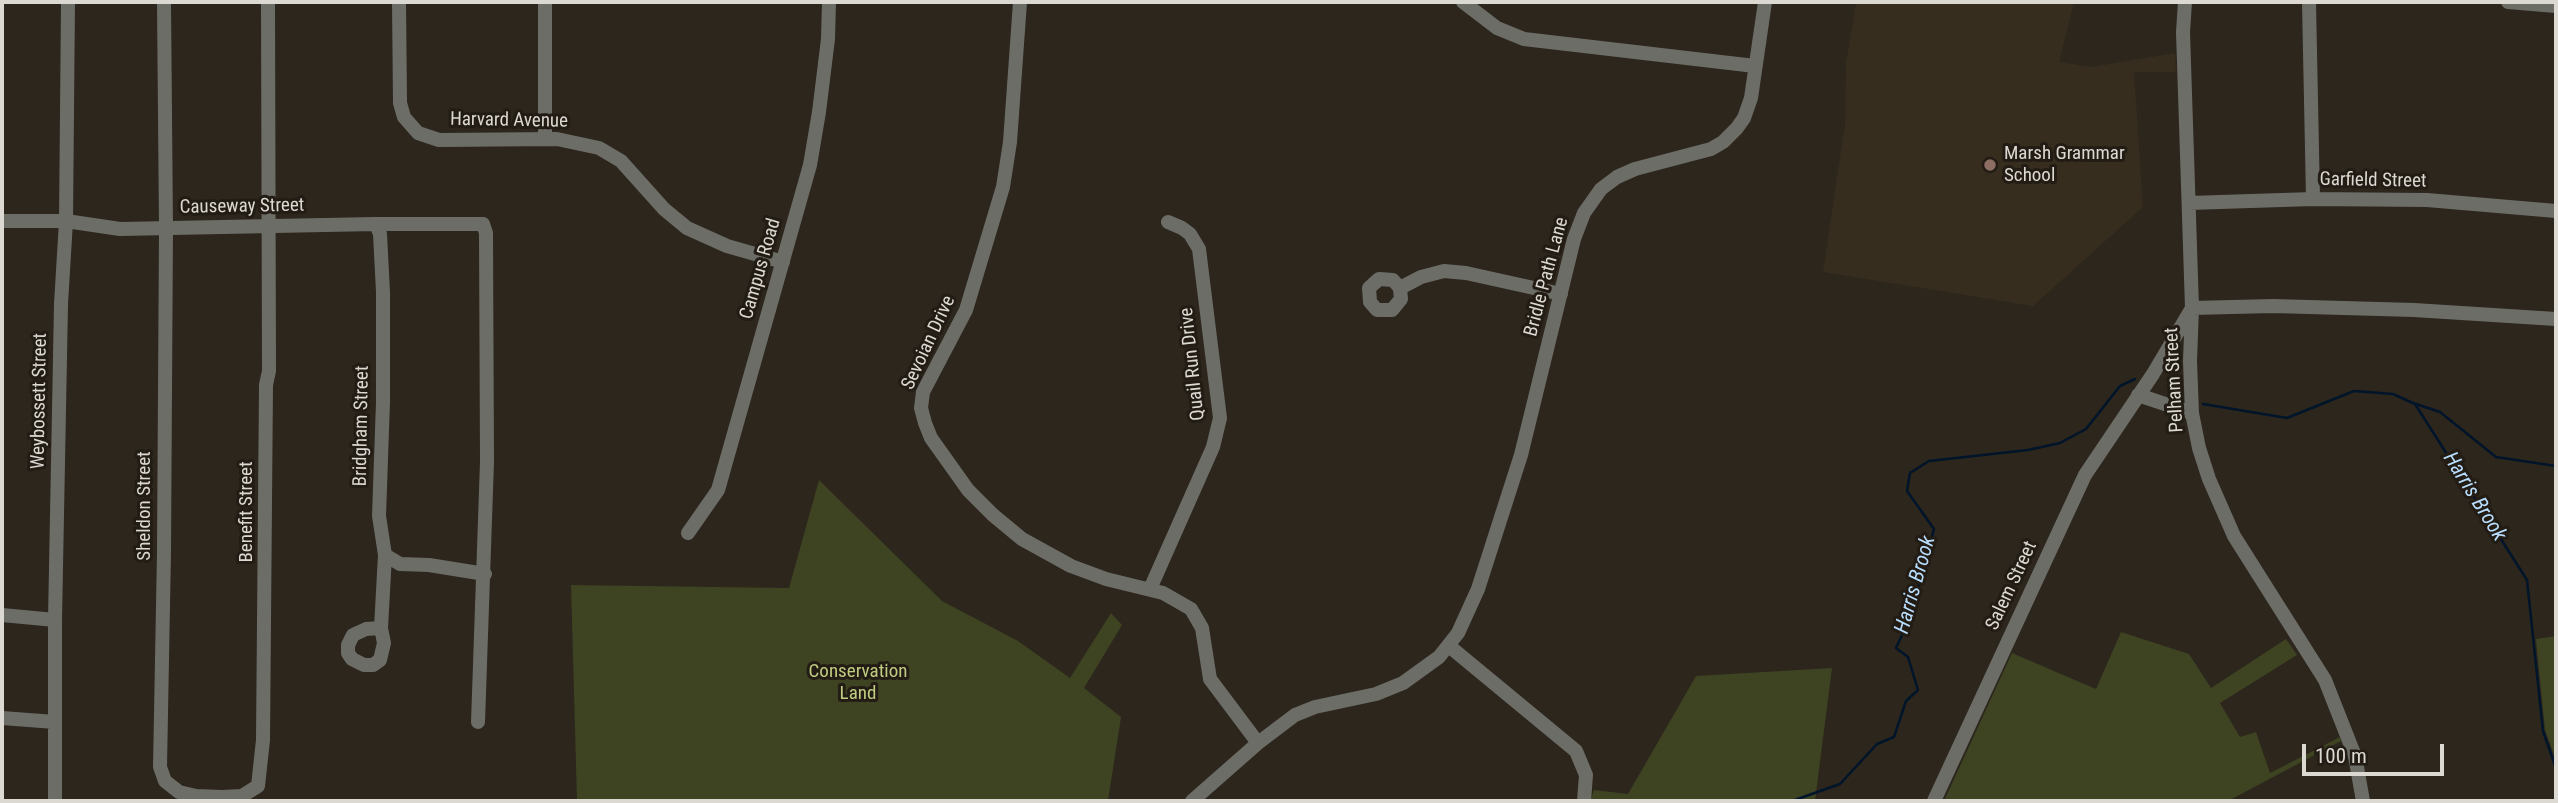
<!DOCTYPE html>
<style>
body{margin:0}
#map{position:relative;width:2558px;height:803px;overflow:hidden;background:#2c261d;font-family:"Roboto Condensed",sans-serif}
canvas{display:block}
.frame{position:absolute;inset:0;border:4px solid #dcd8d2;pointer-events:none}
.scale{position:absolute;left:2302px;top:744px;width:142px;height:32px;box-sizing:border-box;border:4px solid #dcd8d2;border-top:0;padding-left:9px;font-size:21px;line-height:24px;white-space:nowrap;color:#dcd8d2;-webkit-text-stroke:5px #221c14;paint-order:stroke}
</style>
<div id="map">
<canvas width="2558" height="803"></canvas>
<div class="frame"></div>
<div class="scale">100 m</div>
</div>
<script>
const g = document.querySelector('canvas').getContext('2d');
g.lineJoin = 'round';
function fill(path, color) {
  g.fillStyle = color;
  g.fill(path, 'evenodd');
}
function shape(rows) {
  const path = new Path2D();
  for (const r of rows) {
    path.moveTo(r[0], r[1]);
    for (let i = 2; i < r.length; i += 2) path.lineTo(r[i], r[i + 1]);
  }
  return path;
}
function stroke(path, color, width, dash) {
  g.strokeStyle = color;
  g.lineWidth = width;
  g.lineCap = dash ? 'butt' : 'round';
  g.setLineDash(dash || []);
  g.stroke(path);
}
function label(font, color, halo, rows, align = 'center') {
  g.font = font + ' "Roboto Condensed",sans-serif';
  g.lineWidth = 6;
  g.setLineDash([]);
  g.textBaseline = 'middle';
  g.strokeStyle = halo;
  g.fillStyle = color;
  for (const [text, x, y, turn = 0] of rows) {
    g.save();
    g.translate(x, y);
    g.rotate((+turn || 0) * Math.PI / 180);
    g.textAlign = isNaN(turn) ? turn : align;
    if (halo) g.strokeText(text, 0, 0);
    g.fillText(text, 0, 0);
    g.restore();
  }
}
fill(shape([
 [1856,2,2074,2,2059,62,2091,67,2175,53,2176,72,2134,72,2143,207,2033,306,1823,272,1845,124,1846,63]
]), '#362d1e');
fill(shape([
 [819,480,942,601,1018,641,1070,678,1111,613,1122,625,1084,688,1121,717,1108,801,577,801,571,585,789,588],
 [2121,632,2189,654,2211,688,2286,639,2297,655,2220,703,2240,737,2256,732,2270,773,2340,737,2341,741,2228,801,1944,801,2012,653,2096,689],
 [2556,636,2556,760,2545,730,2536,639],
 [1832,668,1815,801,1590,801,1594,790,1628,794,1696,676]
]), '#3e4322');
stroke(shape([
 [2203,404,2287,418,2354,391,2393,394,2415,404,2527,580,2543,731,2556,768],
 [2416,404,2440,412,2496,457,2556,466],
 [1792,801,1840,784,1877,744,1894,737,1906,701,1918,690,1908,657,1896,648,1910,618,1934,529,1907,491,1910,473,1929,461,2028,450,2060,443,2086,429,2120,386,2135,379]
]), '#00142a', 2.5);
stroke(shape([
 [164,2,166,228,164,552,160,767,165,781,179,792,196,796,222,797,242,796,258,786,263,740,266,385,269,371,268,2],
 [399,2,400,103,404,117,418,133,439,140,557,139,599,148,621,161,664,209,687,228,727,246,783,262],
 [1020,2,1010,142,1003,187,966,310,923,392,921,408,925,423,931,438,968,490,993,515,1022,539,1071,566,1106,579,1163,593,1191,609,1202,628,1210,679,1258,743],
 [1463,2,1497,28,1524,39,1755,66],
 [2185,2,2183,32,2192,308,2190,361,2192,413,2199,448,2209,479,2234,536,2325,680,2355,756,2363,801],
 [2309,2,2313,199],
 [2508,2,2556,6],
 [545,138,545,2],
 [2189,203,2313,199,2427,200,2556,211],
 [2,221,66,221,120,229,376,224,483,224,486,233,487,462,478,722],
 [376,224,380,234,383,292,383,402,379,516,385,555,381,628,384,643,380,660,373,665,364,665,352,659,348,653,348,645,353,635,366,629,381,628],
 [1400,288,1393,280,1379,279,1369,288,1370,302,1377,310,1392,310,1401,299,1400,288,1421,277,1444,271,1466,273,1561,294],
 [2138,395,2192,413],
 [688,533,718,490,810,165,819,112,828,39,829,2],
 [385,555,400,564,429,565,485,574],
 [1150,589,1213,447,1220,418,1199,249,1190,234,1182,228,1168,222],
 [2,615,55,620],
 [1449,646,1576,751,1586,775,1584,801],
 [2,718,55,722],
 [55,801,55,620,61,304,66,221,68,2],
 [1192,801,1258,743,1295,715,1315,707,1376,694,1403,683,1439,657,1458,633,1478,589,1521,455,1574,239,1584,213,1601,189,1617,177,1635,169,1711,149,1723,142,1737,128,1744,118,1751,98,1765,2],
 [1934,801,2085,475,2153,374,2192,308,2273,306,2414,310,2556,319]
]), '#6d6d68', 14);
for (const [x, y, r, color] of [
 [1990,165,7,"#8d6e63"]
]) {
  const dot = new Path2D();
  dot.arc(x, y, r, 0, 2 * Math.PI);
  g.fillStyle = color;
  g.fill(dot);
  stroke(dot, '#221c14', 2.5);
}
label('19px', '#dcd8d2', '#221c14', [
 ["Harvard Avenue",509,121,1],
 ["Garfield Street",2373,181,1],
 ["Causeway Street",242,207,-1],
 ["Campus Road",761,269,-74],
 ["Bridle Path Lane",1547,277,-75],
 ["Sevoian Drive",929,343,-65],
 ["Quail Run Drive",1193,364,-96],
 ["Pelham Street",2175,380,-93],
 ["Weybossett Street",40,401,-89],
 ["Bridgham Street",362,426,-89],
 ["Sheldon Street",145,506,-90],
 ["Benefit Street",247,512,-90],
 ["Salem Street",2012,586,-65]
]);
label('19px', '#dcd8d2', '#221c14', [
 ["Marsh Grammar",2004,154],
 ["School",2004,176]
], 'left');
label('19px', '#bfcc81', '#221c14', [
 ["Conservation",858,672],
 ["Land",858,694]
]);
label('italic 21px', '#b8ddfd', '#221c14', [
 ["Harris Brook",2474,497,58],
 ["Harris Brook",1916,585,-74]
]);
</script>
